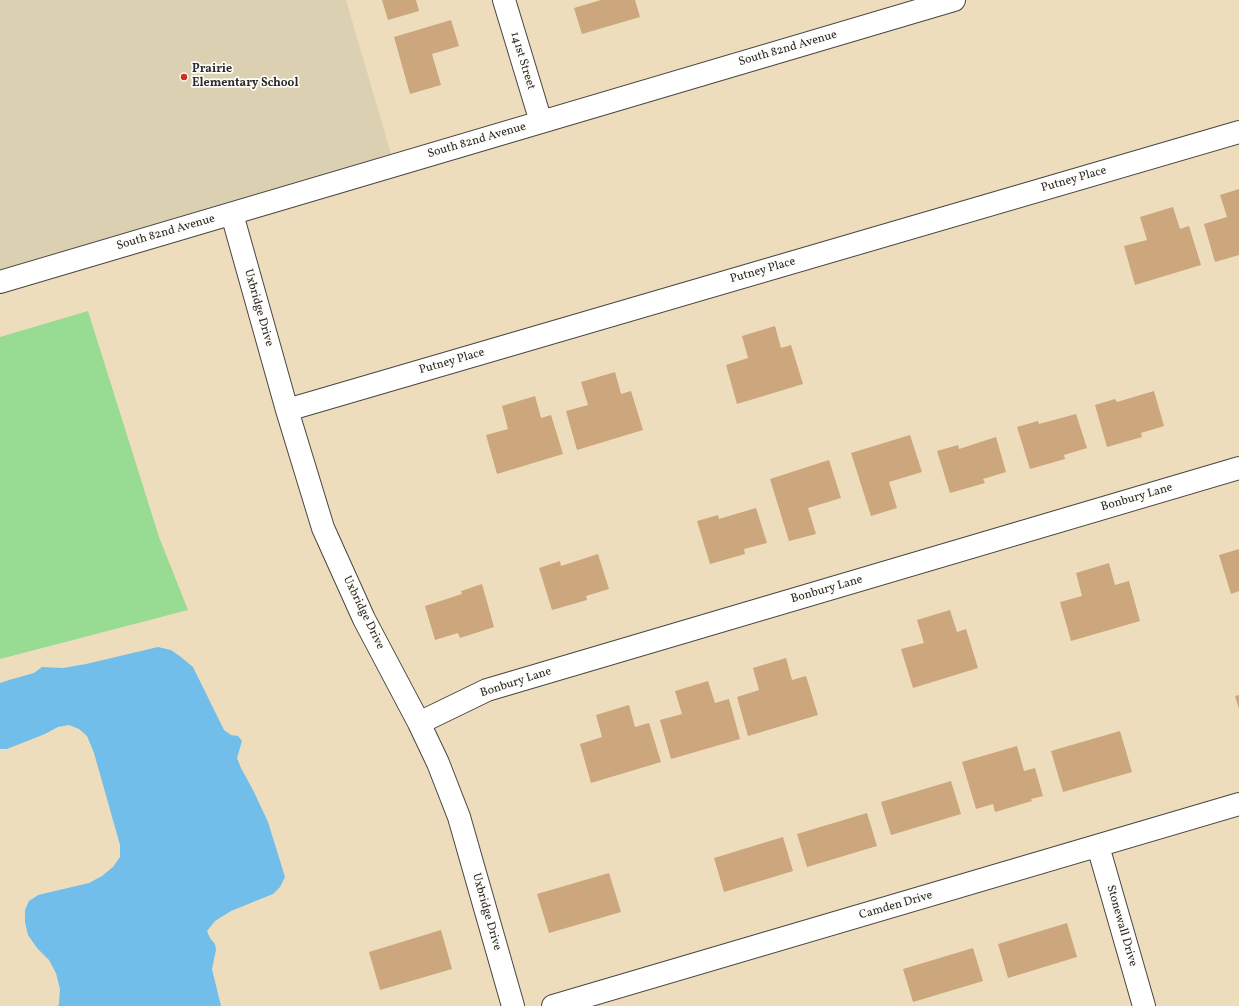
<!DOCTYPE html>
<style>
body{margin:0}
canvas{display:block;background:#eeddbc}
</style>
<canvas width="1239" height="1006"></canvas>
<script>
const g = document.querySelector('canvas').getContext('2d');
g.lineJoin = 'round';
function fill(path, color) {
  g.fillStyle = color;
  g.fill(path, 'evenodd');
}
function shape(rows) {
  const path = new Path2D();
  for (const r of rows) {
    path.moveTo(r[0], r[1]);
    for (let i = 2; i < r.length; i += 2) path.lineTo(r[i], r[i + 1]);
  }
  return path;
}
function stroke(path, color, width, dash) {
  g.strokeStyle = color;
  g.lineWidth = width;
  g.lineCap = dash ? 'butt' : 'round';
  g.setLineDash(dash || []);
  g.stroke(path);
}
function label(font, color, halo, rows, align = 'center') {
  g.font = font + ' Vollkorn,serif';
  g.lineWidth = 3.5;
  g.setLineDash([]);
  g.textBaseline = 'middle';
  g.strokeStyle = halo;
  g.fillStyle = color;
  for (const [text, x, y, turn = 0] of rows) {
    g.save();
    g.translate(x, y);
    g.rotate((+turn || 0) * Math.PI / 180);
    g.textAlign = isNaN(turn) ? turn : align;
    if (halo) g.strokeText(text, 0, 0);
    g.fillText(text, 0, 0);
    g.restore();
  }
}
fill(shape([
 [0,0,346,0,391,154,0,272]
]), '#dbd0b1');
fill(shape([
 [88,311,159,537,188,610,0,659,0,337]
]), '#98db93');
fill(shape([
 [158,647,171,650,181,657,193,667,224,730,231,735,238,736,242,741,237,758,241,768,253,790,268,822,285,877,280,887,273,894,231,911,215,921,207,931,210,938,215,944,216,950,212,969,221,1006,58,1006,59,1003,60,989,56,973,49,960,37,948,28,935,25,922,25,910,29,901,38,895,89,883,102,876,113,867,120,857,120,845,94,753,87,736,79,729,69,725,58,727,45,734,7,749,0,749,0,683,9,680,34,673,42,667,63,668,86,664]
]), '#71beeb');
fill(shape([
 [382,0,416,0,419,11,388,20],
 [601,0,635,0,640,17,582,34,574,8],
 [451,20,459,46,432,54,441,85,410,94,394,37],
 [1239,189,1239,255,1215,262,1204,224,1227,217,1220,195],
 [1173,207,1180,229,1189,226,1201,265,1135,285,1124,246,1147,240,1140,217],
 [775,326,781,348,791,345,803,384,737,404,726,365,748,358,742,336],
 [615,372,621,394,631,391,643,430,577,450,566,411,588,405,581,382],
 [1154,391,1164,426,1141,433,1142,437,1107,447,1095,405,1115,399,1117,402],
 [535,396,541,418,551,415,563,454,497,474,486,435,508,429,502,406],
 [1076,414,1087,448,1064,455,1065,459,1030,469,1017,427,1038,421,1039,424],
 [910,435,922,472,889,482,897,508,871,516,851,453],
 [996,437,1006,472,983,479,985,483,950,493,937,451,958,445,959,449],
 [829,460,841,498,808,508,816,534,789,541,770,479],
 [756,508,767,543,744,549,745,554,710,564,697,521,718,515,719,519],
 [1239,549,1239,591,1231,594,1219,555],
 [598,554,609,589,586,596,587,600,552,610,539,568,560,561,561,566],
 [1109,563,1115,585,1129,581,1140,621,1071,641,1060,602,1082,596,1076,573],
 [482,584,494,627,460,638,458,633,435,640,425,606,462,594,461,591],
 [950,610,957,632,966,629,978,668,913,688,901,649,924,643,917,620],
 [786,658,792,680,806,676,818,715,748,736,737,697,759,690,753,668],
 [708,681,715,703,729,699,740,739,671,759,660,720,682,714,675,691],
 [1239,695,1239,709,1235,696],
 [629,705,635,727,649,723,661,762,591,783,580,744,602,737,596,715],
 [1120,731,1132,772,1063,792,1051,751],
 [1017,746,1024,771,1035,768,1043,796,1031,799,1032,801,995,812,993,804,976,809,962,762],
 [951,781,961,814,891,835,881,802],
 [867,813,877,846,807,867,797,834],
 [783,837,793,871,724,892,714,858],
 [609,873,621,912,549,933,537,894],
 [1067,923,1077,957,1008,978,998,944],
 [441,930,452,969,380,990,369,952],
 [973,948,983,981,913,1002,903,969]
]), '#cca67c');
const minor = shape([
 [504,0,541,122],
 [232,214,287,410,323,528,364,619,419,723,438,763,459,817,513,1006],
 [0,282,954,0],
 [287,410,1239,132],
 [419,723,487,690,1239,468],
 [1098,846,1144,1006],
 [553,1006,1239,804]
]);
stroke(minor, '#484641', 24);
stroke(minor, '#fff', 22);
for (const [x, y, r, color] of [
 [184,77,4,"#c8321e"]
]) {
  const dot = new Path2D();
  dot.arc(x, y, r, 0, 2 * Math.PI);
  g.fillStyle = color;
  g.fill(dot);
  stroke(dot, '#fdfcf7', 1.5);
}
label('12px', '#2b2b2b', '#fdfcf7', [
 ["South 82nd Avenue",788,49,-16],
 ["141st Street",522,61,73],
 ["South 82nd Avenue",477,141,-16],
 ["Putney Place",1074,180,-16],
 ["South 82nd Avenue",166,233,-16],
 ["Putney Place",763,271,-16],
 ["Uxbridge Drive",258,308,74],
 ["Putney Place",452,362,-16],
 ["Bonbury Lane",1137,498,-16],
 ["Bonbury Lane",827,590,-16],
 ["Uxbridge Drive",363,613,64],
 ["Bonbury Lane",516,683,-18],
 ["Camden Drive",896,906,-16],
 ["Uxbridge Drive",486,912,74],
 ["Stonewall Drive",1121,926,74]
]);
label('bold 12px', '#2b2b2b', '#fdfcf7', [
 ["Prairie",192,70],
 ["Elementary School",192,84]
], 'left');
</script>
